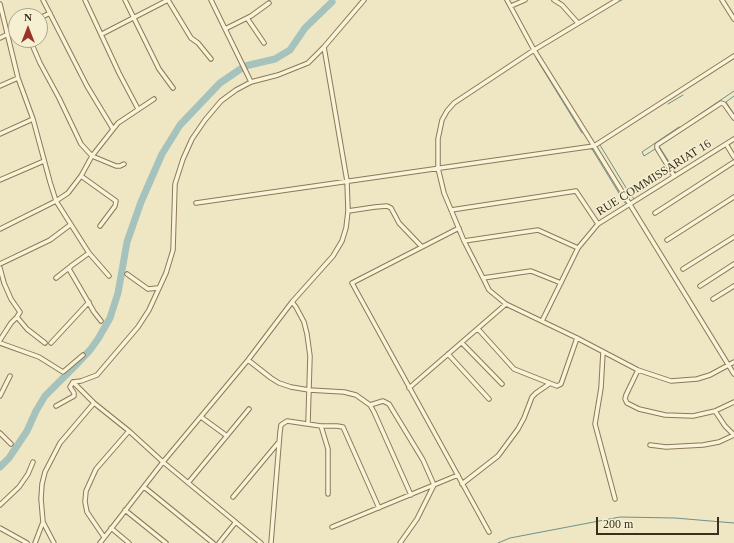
<!DOCTYPE html>
<style>
body{margin:0}
#map{position:relative;width:734px;height:543px;overflow:hidden;background:#efe7c3;font-family:"Times New Roman",serif}
canvas{display:block}
.north{position:absolute;left:8px;top:8px;width:40px;height:40px;box-sizing:border-box;background:#f6f0d3;border:1px solid #aba28b;border-radius:50%;rotate:0deg;font-size:11px;font-weight:700;line-height:16px;text-align:center;color:#3a2e1e}
.north::after{content:'';display:block;margin:auto;width:14px;height:18px;background:#9a3428;clip-path:polygon(50% 0,100% 100%,50% 72%,0 100%)}
.scale{position:absolute;left:596px;top:517px;width:123px;height:18px;box-sizing:border-box;border:2px solid #3a2e1e;border-top:0;padding-left:5px;font-size:12px;line-height:14px;white-space:nowrap;color:#3a2e1e;-webkit-text-stroke:3px #f6f0d3;paint-order:stroke}
</style>
<div id="map">
<canvas width="734" height="543"></canvas>
<div class="north">N</div>
<div class="scale">200 m</div>
</div>
<script>
const g = document.querySelector('canvas').getContext('2d');
g.lineJoin = 'round';
function shape(rows) {
  const path = new Path2D();
  for (const r of rows) {
    path.moveTo(r[0], r[1]);
    for (let i = 2; i < r.length; i += 2) path.lineTo(r[i], r[i + 1]);
  }
  return path;
}
function stroke(path, color, width, dash) {
  g.strokeStyle = color;
  g.lineWidth = width;
  g.lineCap = dash ? 'butt' : 'round';
  g.setLineDash(dash || []);
  g.stroke(path);
}
function label(font, color, halo, rows, align = 'center') {
  g.font = font + ' "Times New Roman",serif';
  g.lineWidth = 3;
  g.setLineDash([]);
  g.textBaseline = 'middle';
  g.strokeStyle = halo;
  g.fillStyle = color;
  for (const [text, x, y, turn = 0] of rows) {
    g.save();
    g.translate(x, y);
    g.rotate((+turn || 0) * Math.PI / 180);
    g.textAlign = isNaN(turn) ? turn : align;
    if (halo) g.strokeText(text, 0, 0);
    g.fillText(text, 0, 0);
    g.restore();
  }
}
stroke(shape([
 [620,1,622,0],
 [536,58,582,133],
 [734,96,726,102,734,114],
 [668,104,683,95],
 [731,117,734,121],
 [681,127,734,91],
 [600,145,628,191,635,200],
 [592,149,625,203],
 [666,166,655,149,644,156,642,152,679,127],
 [676,173,659,146,711,112],
 [498,543,510,538,620,517,675,518,734,523]
]), '#6c918c', 1);
stroke(shape([
 [245,66,275,59,290,50,305,28,332,2],
 [0,467,9,458,27,431,36,411,45,396,75,366,90,350,98,339,110,318,118,293,127,242,141,202,162,154,180,125,220,83,242,68]
]), '#a6c2bd', 7);
const minor = shape([
 [43,0,87,86,113,129],
 [85,0,119,73,138,109],
 [125,0,159,69,173,88],
 [168,0,191,38,198,43,211,59],
 [211,0,251,82],
 [507,0,534,50,594,146,734,374],
 [554,0,562,5,578,23],
 [617,0,534,50,454,103,447,111,442,120,438,139,438,168,444,193,464,241,483,278,489,290,506,304,577,338,638,370,671,381,697,379,710,375,734,362],
 [722,0,734,19],
 [0,4,18,78,33,119,50,182,56,201,89,253,109,276],
 [511,6,525,0],
 [40,18,50,13],
 [247,18,264,43],
 [225,29,251,16,269,3],
 [102,34,168,0],
 [0,38,16,30],
 [30,40,40,63,59,98,81,144,92,156,116,166,120,166,124,164],
 [0,86,18,78],
 [0,134,33,119],
 [726,144,734,157],
 [81,176,116,201,115,206,100,226],
 [674,176,657,148,657,145,721,103,724,104,734,118],
 [0,180,44,161],
 [196,203,594,146,734,56],
 [451,210,576,191,598,224],
 [348,211,375,207,387,206,391,208,399,223,422,247],
 [655,213,734,162],
 [459,228,352,283,489,532],
 [0,229,56,201,68,193,81,176,92,156,118,123,154,99],
 [667,240,734,197],
 [464,241,538,230,578,248],
 [89,253,71,266,69,269,94,312,101,321],
 [0,264,50,240,70,225],
 [0,268,4,283,11,299,20,312,17,317,11,323,0,340],
 [683,269,734,237],
 [127,274,148,289,158,288],
 [56,278,70,267],
 [483,278,531,271,561,283],
 [700,286,734,264],
 [713,299,734,286],
 [292,302,296,307,304,322,307,334,310,356,308,423],
 [17,317,27,329,45,343],
 [542,321,578,248,598,224,734,139],
 [478,329,514,369,557,386,561,384,577,338],
 [0,343,39,357,63,372,83,355],
 [51,343,89,302],
 [462,343,502,384],
 [603,352,601,388,595,424,615,499],
 [448,354,489,399],
 [248,360,271,378,279,383,291,387,309,390,344,392,356,395,370,405,374,412,411,495],
 [638,370,626,395,625,399,627,403,639,409,665,415,693,416,715,411,734,402],
 [73,382,94,403,129,431,163,462,261,543],
 [409,388,506,304],
 [0,396,10,376],
 [370,405,383,401,389,404,423,460,434,485,417,519,400,543],
 [56,406,74,396,74,393,70,387,73,382,81,381,97,375,138,327,149,310,166,273,173,250,175,184,183,159,192,139,205,120,221,101,236,90,251,82,278,75,308,63,324,47,364,0],
 [715,411,725,426,734,435],
 [201,417,227,436],
 [321,426,328,449,328,494],
 [0,433,11,444],
 [650,445,666,447,703,445,719,442,734,435],
 [188,483,249,409],
 [462,484,498,456,518,429,524,418,532,397,536,393,549,384],
 [144,487,213,543],
 [233,497,278,443],
 [0,505,19,487,28,474,33,462],
 [125,510,166,543],
 [332,527,458,475],
 [0,528,27,543],
 [111,528,129,543],
 [104,537,87,512,85,502,86,491,96,469,129,431],
 [35,543,43,522],
 [54,543,43,522,41,499,42,484,45,472,60,443,94,403],
 [100,543,163,462,248,360,292,302,333,256,342,241,346,228,348,211,347,181,324,47],
 [219,543,235,523],
 [271,543,280,432,281,425,287,421,321,426,337,426,343,427,379,508]
]);
stroke(minor, '#8a795a', 5.5);
stroke(minor, '#faf3d7', 3.5);
label('12px', '#3a2e1e', '#f6f0d3', [
 ["RUE COMMISSARIAT 16",654,178,-32]
]);
</script>
